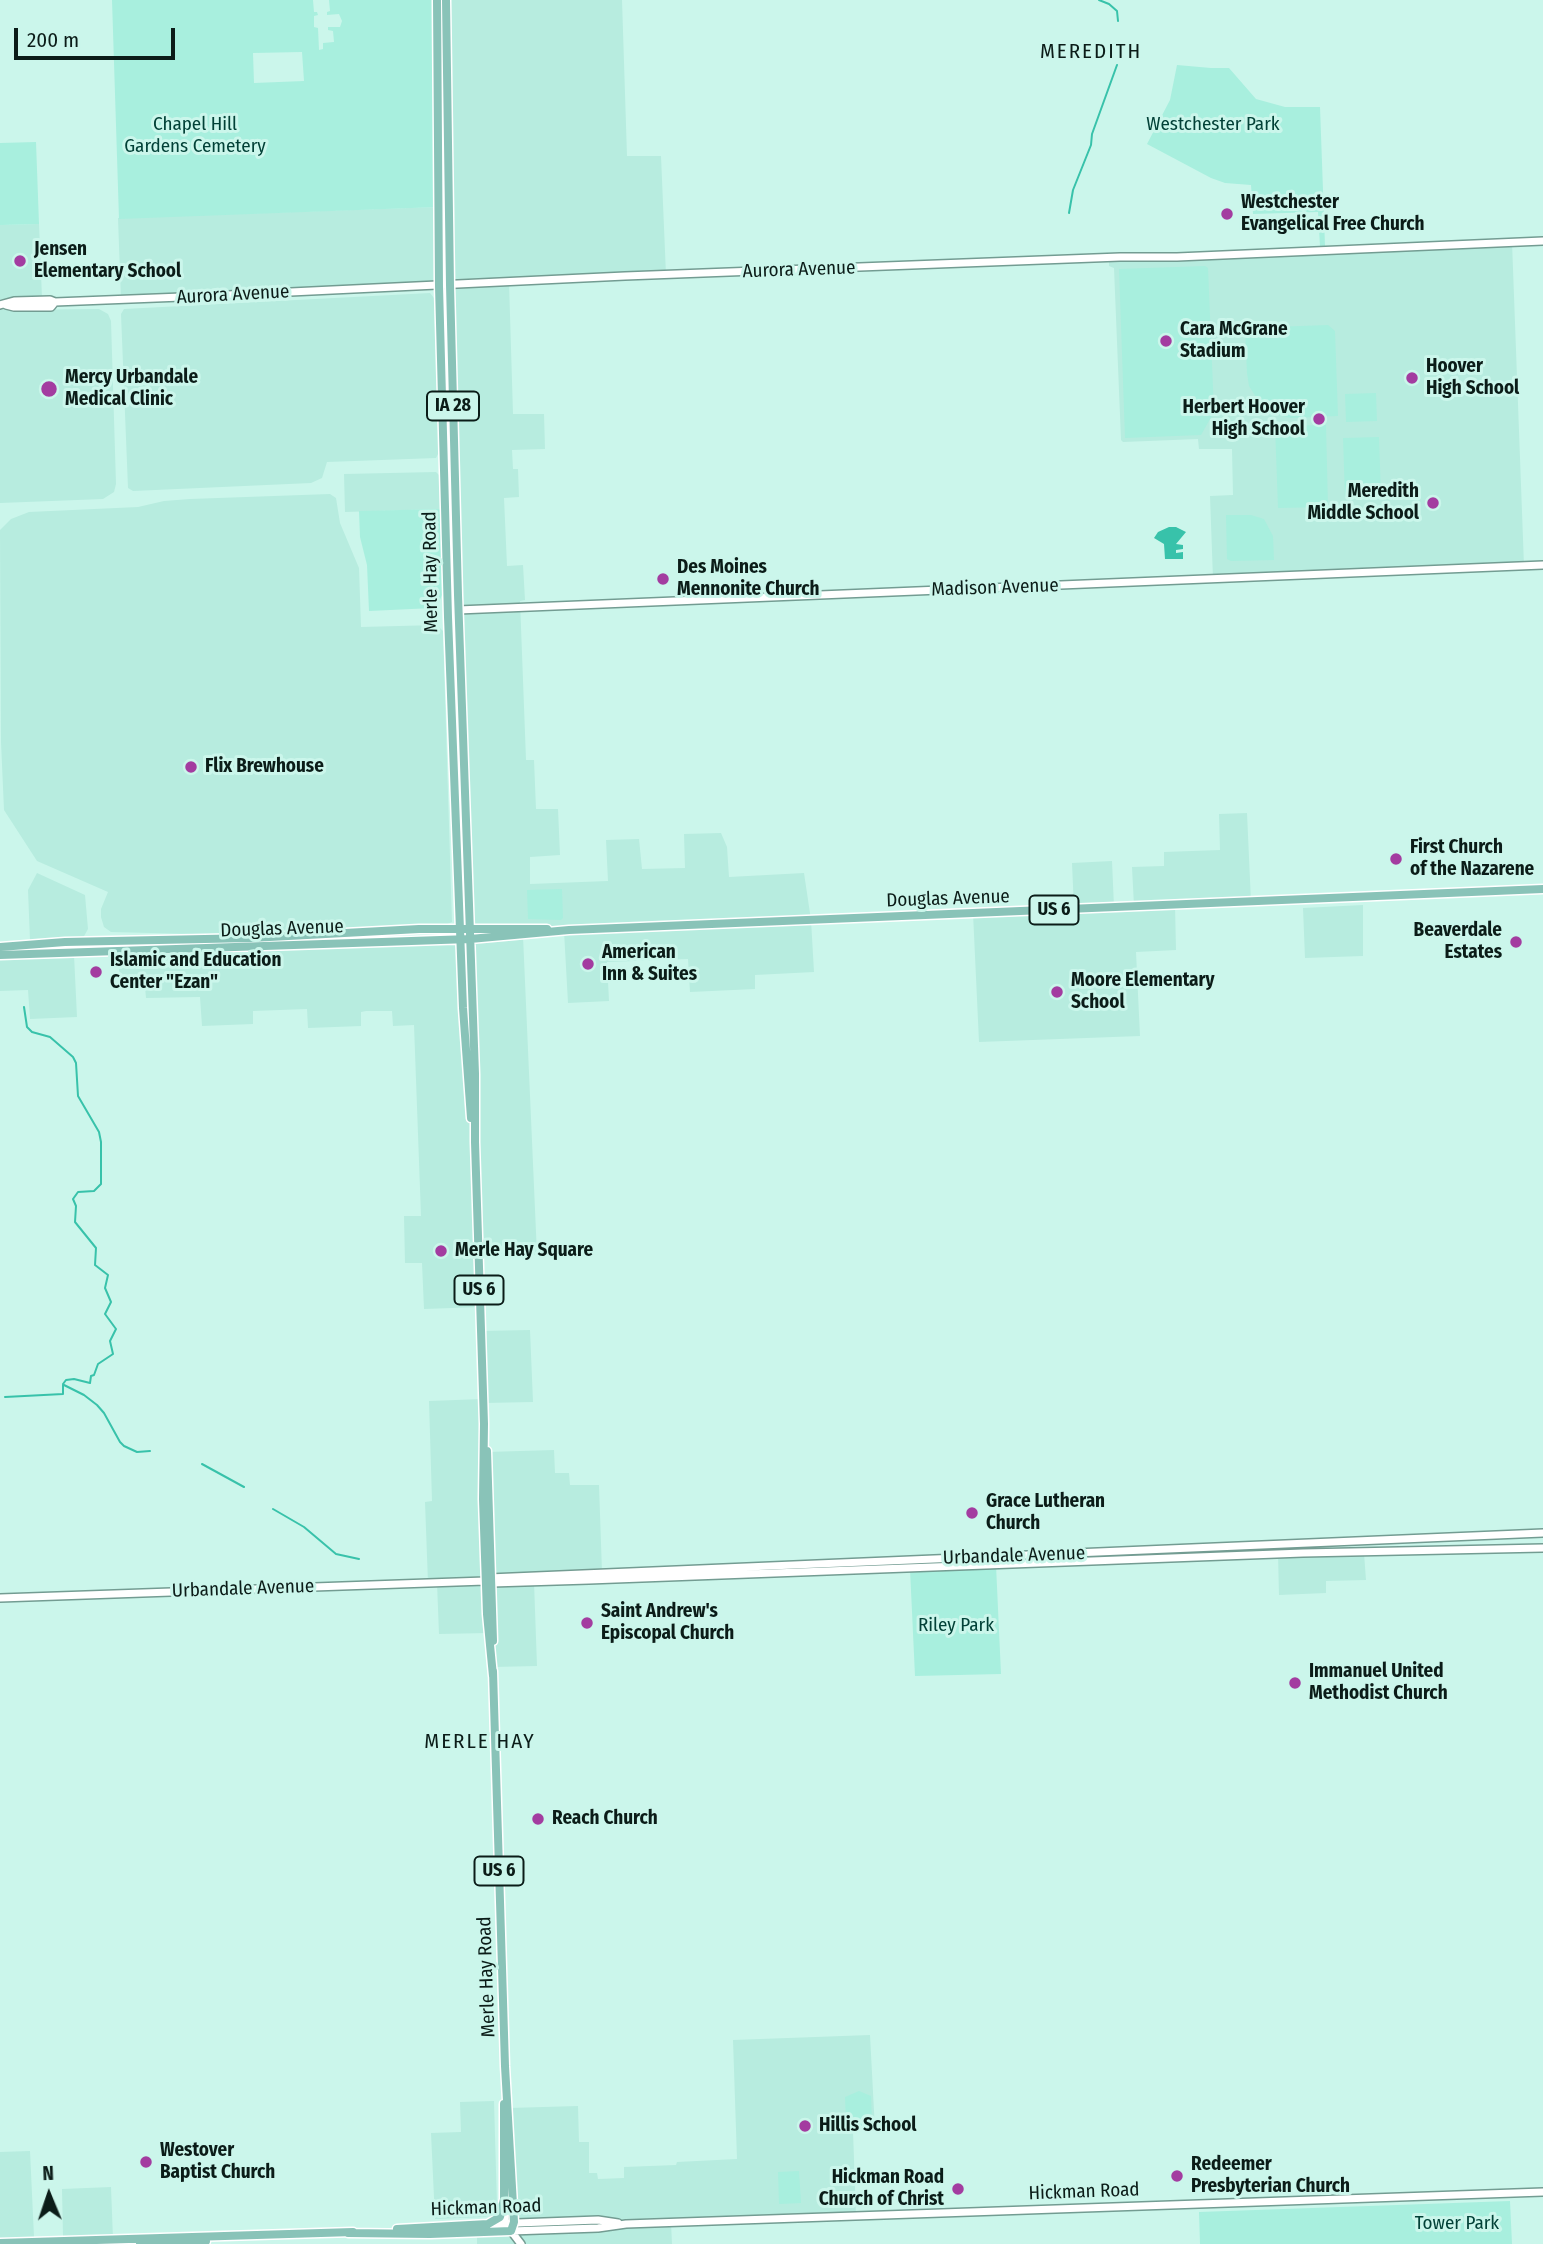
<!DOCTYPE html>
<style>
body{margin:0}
#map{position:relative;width:1543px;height:2244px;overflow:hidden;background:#cbf6eb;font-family:"Fira Sans Condensed",sans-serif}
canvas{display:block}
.north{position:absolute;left:14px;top:2160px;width:70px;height:70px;-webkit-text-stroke:5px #cbf6eb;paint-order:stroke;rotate:358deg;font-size:19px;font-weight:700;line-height:28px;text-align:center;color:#0b1c18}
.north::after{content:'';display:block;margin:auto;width:24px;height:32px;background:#0b1c18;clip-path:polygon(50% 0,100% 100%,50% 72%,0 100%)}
.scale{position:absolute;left:14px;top:28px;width:161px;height:32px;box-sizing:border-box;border:4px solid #0b1c18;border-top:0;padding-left:9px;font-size:21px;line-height:24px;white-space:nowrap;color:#0b1c18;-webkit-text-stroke:5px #cbf6eb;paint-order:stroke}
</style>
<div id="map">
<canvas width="1543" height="2244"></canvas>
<div class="north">N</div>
<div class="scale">200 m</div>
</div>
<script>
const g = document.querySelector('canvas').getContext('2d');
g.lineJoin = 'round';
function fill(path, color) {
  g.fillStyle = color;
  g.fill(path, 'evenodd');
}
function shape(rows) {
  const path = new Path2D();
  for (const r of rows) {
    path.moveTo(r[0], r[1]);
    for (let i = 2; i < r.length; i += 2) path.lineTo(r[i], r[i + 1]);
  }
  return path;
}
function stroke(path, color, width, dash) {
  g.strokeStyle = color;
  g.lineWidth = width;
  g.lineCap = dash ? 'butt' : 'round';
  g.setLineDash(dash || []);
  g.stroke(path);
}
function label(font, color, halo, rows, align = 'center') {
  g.font = font + ' "Fira Sans Condensed",sans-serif';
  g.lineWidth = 6;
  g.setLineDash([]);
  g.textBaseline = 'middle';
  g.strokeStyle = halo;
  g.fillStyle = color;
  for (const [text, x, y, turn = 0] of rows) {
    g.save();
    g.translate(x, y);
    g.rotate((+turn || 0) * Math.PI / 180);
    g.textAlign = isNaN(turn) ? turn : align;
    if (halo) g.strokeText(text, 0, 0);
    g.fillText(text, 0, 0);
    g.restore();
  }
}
fill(shape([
 [446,0,622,0,627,156,661,156,666,275,509,282,513,414,544,414,545,449,512,450,513,469,518,469,519,497,504,498,507,566,523,565,525,600,520,601,526,760,534,760,536,809,558,809,560,855,530,857,530,884,608,881,606,840,639,839,642,869,685,868,684,834,721,833,727,847,729,877,804,873,811,920,814,972,755,975,755,989,690,992,688,959,607,962,609,1001,568,1003,564,931,470,928],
 [438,207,439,286,121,300,118,218],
 [39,224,42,298,0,299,0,225],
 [1512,242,1524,566,1213,579,1210,496,1233,495,1232,449,1199,449,1198,439,1123,442,1121,440,1114,268,1109,266,1109,258],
 [430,293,434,298,439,452,436,458,327,462,322,478,311,483,133,491,128,488,121,314,124,309],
 [99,309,108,314,111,321,116,484,114,492,103,499,0,503,0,310],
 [436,472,440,476,441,509,345,512,344,474],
 [330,494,336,498,340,523,359,568,361,627,437,625,443,631,452,922,445,925,232,935,111,932,104,927,101,917,101,909,108,892,37,861,4,810,1,742,0,530,11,519,29,512,138,507,164,501,190,499],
 [1247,813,1251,902,1175,905,1176,950,1136,952,1140,1036,979,1042,973,913,1074,909,1072,863,1112,861,1114,907,1134,906,1132,867,1164,866,1164,852,1220,850,1219,814],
 [37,873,85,895,88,929,83,938,30,940,28,890],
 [1363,905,1363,956,1305,958,1303,908],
 [523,936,537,1255,479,1257,480,1307,424,1309,422,1263,405,1263,404,1216,421,1216,414,1025,393,1026,392,1011,366,1011,361,1012,361,1026,308,1028,307,1009,253,1011,253,1024,202,1026,200,997,146,998,145,987,120,987,118,953,460,939,474,1137,470,939],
 [74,955,77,1017,30,1019,28,990,0,991,0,957],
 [530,1330,533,1402,484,1403,488,1633,439,1634,437,1583,428,1583,425,1502,432,1501,429,1401,483,1399,481,1331],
 [554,1450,555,1473,569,1473,570,1485,599,1485,602,1572,492,1577,487,1452],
 [1364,1553,1366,1580,1326,1581,1326,1593,1279,1595,1278,1554],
 [534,1582,537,1666,493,1667,492,1583],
 [870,2035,875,2130,853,2131,856,2216,671,2223,672,2244,477,2244,477,2232,622,2223,514,2222,509,2108,578,2106,579,2142,589,2142,589,2173,597,2173,598,2179,624,2178,624,2167,676,2165,677,2162,737,2159,733,2040],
 [494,2101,497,2206,493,2215,486,2217,435,2219,431,2133,461,2132,460,2102],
 [30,2151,34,2237,63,2236,62,2189,111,2187,113,2239,0,2243,0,2152]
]), '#b7ecdf');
fill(shape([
 [112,0,313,0,314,12,317,12,318,15,314,16,314,27,318,28,319,50,323,49,323,43,334,42,333,31,328,30,328,27,340,27,342,21,339,14,327,15,327,12,330,11,329,0,437,0,438,207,119,219],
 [302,52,304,81,254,83,253,53],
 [1177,65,1211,68,1229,68,1256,99,1285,107,1320,107,1325,246,1320,246,1318,212,1253,214,1251,185,1225,183,1211,178,1147,144,1170,100],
 [36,142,39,224,0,225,0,143],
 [1205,266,1208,268,1214,412,1201,435,1125,438,1119,269],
 [1328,325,1335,331,1338,416,1291,418,1278,415,1260,403,1249,386,1247,373,1245,328],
 [1376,393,1377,421,1346,422,1345,394],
 [1326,425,1328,507,1278,508,1275,426],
 [1379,437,1381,496,1345,497,1343,438],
 [441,509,442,595,439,602,433,608,369,611,367,565,360,537,359,511],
 [1226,515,1251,515,1264,519,1273,536,1274,560,1231,561,1227,559],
 [562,889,563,918,561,920,528,919,527,890],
 [996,1565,1001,1674,915,1676,910,1569],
 [859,2091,871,2096,872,2122,863,2127,854,2127,846,2123,845,2097],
 [799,2171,801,2203,779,2204,778,2172],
 [1510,2201,1512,2244,1200,2244,1199,2212]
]), '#a8efde');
fill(shape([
 [1169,527,1176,527,1186,532,1176,544,1183,545,1183,549,1176,550,1176,553,1183,552,1183,559,1165,559,1164,544,1154,538,1158,532]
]), '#38c2aa');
stroke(shape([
 [1099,0,1109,4,1117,11,1118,21],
 [1069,213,1073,190,1091,145,1092,134,1117,65],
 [24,1007,27,1027,32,1032,50,1037,73,1057,76,1063,78,1096,99,1132,101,1142,101,1184,94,1191,78,1192,73,1199,76,1206,75,1222,96,1248,95,1265,108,1275,105,1288,111,1302,105,1314,116,1329,110,1341,113,1354,98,1364,94,1375,91,1376,90,1383,74,1379,66,1380,63,1384],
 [64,1385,84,1395,97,1405,104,1413,120,1442,124,1446,137,1452,150,1451],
 [5,1397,63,1394,63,1385],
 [202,1464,244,1487],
 [273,1509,304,1527,336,1554,359,1559]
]), '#38c2aa', 2);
const secondary = shape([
 [0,305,14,301,50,300,55,302,207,296,625,276,1120,257,1177,257,1543,241],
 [6,305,14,307,51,307,55,302],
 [448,613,458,610,1543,565],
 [489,1578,1543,1533],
 [0,1598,485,1581,492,1583,589,1580,1303,1553,1543,1548],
 [505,2204,505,2223,521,2244],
 [490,2224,598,2220,618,2223],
 [511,2231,598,2228,626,2224,1543,2192]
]);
const primary = shape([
 [437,0,439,286,448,617,463,1008,471,1118],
 [446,0,450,285,458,595,475,1074,475,1142,484,1424,483,1499,487,1614,493,1676],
 [0,947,65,942,251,938,419,929,547,929],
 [0,955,470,939,569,930,1543,889],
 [487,1451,493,1641],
 [397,2229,488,2224,500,2217,504,2199,504,2104],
 [348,2233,430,2234,511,2231,514,2222,505,2066,493,1671],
 [0,2243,353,2232],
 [140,2244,206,2241]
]);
stroke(secondary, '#739c92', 10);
stroke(primary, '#fff', 11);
stroke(secondary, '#fff', 7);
stroke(primary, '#89c3b8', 8);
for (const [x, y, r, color] of [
 [1227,214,7,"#a33ca0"],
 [20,261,7,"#a33ca0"],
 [1166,341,7,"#a33ca0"],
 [1412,378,7,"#a33ca0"],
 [49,389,9,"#a33ca0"],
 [1319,419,7,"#a33ca0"],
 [1433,503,7,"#a33ca0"],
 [663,579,7,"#a33ca0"],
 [191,767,7,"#a33ca0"],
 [1396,859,7,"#a33ca0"],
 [1516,942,7,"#a33ca0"],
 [588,964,7,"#a33ca0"],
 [96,972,7,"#a33ca0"],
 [1057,992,7,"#a33ca0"],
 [441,1251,7,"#a33ca0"],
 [972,1513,7,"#a33ca0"],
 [587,1623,7,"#a33ca0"],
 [1295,1683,7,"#a33ca0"],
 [538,1819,7,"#a33ca0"],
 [805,2126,7,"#a33ca0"],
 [146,2162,7,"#a33ca0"],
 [1177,2176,7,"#a33ca0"],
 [958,2189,7,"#a33ca0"]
]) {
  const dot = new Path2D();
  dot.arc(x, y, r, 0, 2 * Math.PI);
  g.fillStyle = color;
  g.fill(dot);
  stroke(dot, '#cbf6eb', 2.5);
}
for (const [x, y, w] of [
 [453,406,52],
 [1054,910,49],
 [479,1290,49],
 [499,1871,49]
]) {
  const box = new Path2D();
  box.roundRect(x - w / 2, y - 14.5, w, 29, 5);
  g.fillStyle = '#cbf6eb';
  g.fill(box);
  stroke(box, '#0b1c18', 2);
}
label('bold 18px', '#0b1c18', null, [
 ["IA 28",453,406],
 ["US 6",1054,910],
 ["US 6",479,1290],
 ["US 6",499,1871]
]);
label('19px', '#024137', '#cbf6eb', [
 ["Chapel Hill",195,125],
 ["Gardens Cemetery",195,147],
 ["Westchester Park",1213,125],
 ["Riley Park",956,1626],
 ["Tower Park",1457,2224]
]);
label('bold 19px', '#0b1c18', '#cbf6eb', [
 ["Westchester",1241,203],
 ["Evangelical Free Church",1241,225],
 ["Jensen",34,250],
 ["Elementary School",34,272],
 ["Cara McGrane",1180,330],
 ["Stadium",1180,352],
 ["Hoover",1426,367],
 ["High School",1426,389],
 ["Mercy Urbandale",65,378],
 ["Medical Clinic",65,400],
 ["Herbert Hoover",1305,408,"right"],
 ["High School",1305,430,"right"],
 ["Meredith",1419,492,"right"],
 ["Middle School",1419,514,"right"],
 ["Des Moines",677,568],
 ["Mennonite Church",677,590],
 ["Flix Brewhouse",205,767],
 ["First Church",1410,848],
 ["of the Nazarene",1410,870],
 ["Beaverdale",1502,931,"right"],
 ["Estates",1502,953,"right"],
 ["American",602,953],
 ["Inn & Suites",602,975],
 ["Islamic and Education",110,961],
 ["Center \"Ezan\"",110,983],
 ["Moore Elementary",1071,981],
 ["School",1071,1003],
 ["Merle Hay Square",455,1251],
 ["Grace Lutheran",986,1502],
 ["Church",986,1524],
 ["Saint Andrew's",601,1612],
 ["Episcopal Church",601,1634],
 ["Immanuel United",1309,1672],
 ["Methodist Church",1309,1694],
 ["Reach Church",552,1819],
 ["Hillis School",819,2126],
 ["Westover",160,2151],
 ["Baptist Church",160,2173],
 ["Redeemer",1191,2165],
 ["Presbyterian Church",1191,2187],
 ["Hickman Road",944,2178,"right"],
 ["Church of Christ",944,2200,"right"]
], 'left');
label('19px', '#0b1c18', '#cbf6eb', [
 ["Aurora Avenue",799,270,-2],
 ["Aurora Avenue",233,295,-3],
 ["Merle Hay Road",431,572,-91],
 ["Madison Avenue",995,588,-2],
 ["Douglas Avenue",948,899,-2],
 ["Douglas Avenue",282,929,-2],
 ["Urbandale Avenue",1014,1556,-2],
 ["Urbandale Avenue",243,1589,-2],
 ["Merle Hay Road",487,1977,-92],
 ["Hickman Road",1084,2192,-2],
 ["Hickman Road",486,2208,-2]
]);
g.letterSpacing = '2px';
label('21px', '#0b1c18', '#cbf6eb', [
 ["MEREDITH",1091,52],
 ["MERLE HAY",480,1742]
]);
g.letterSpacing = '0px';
</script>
